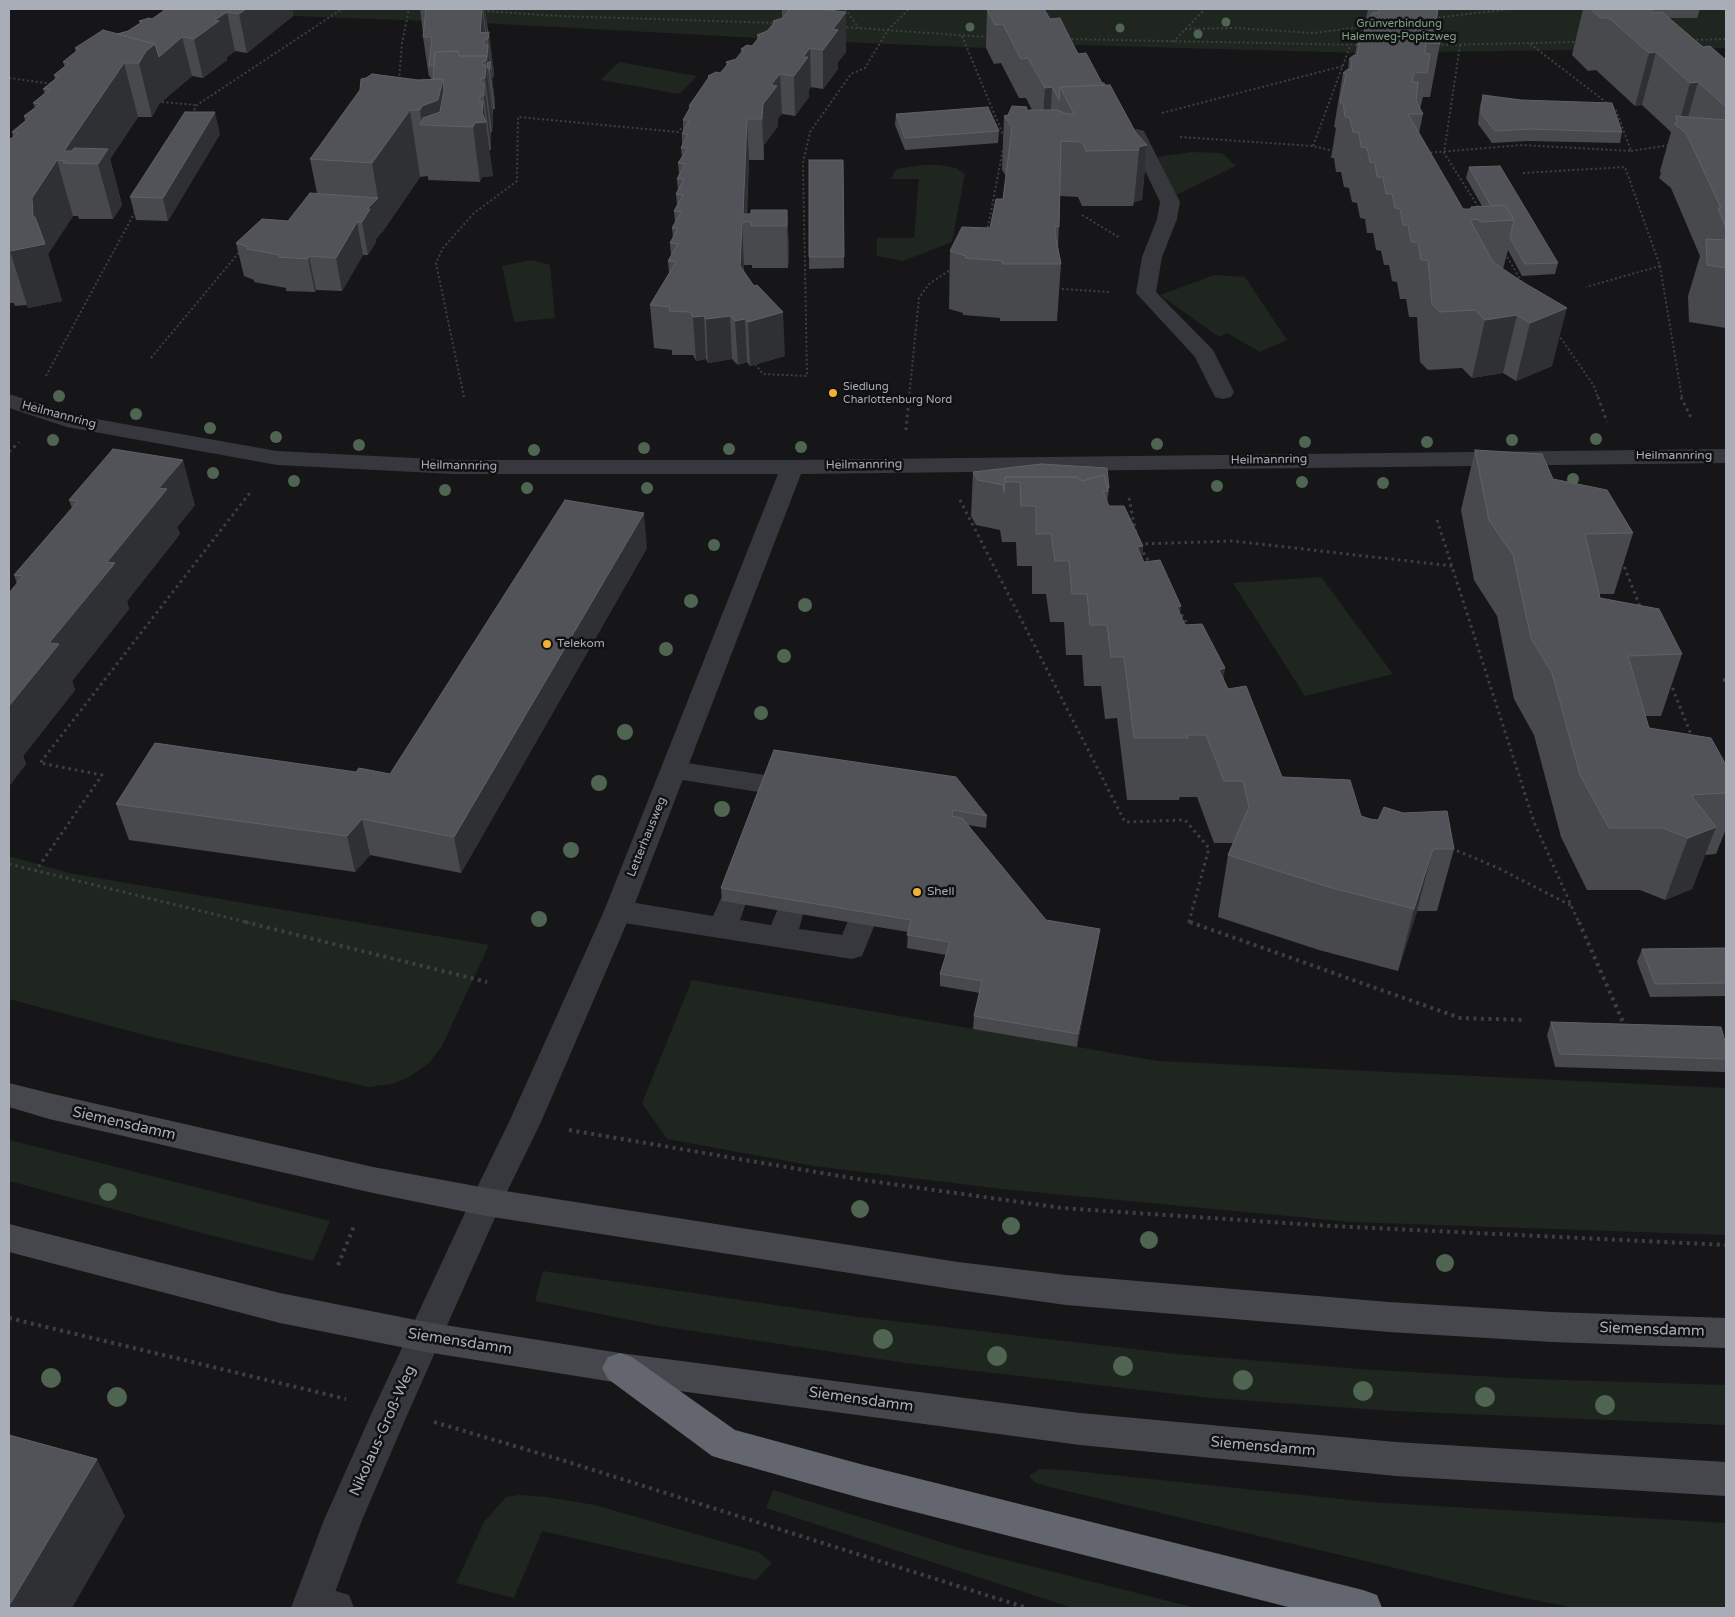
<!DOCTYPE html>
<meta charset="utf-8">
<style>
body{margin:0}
#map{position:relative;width:1735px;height:1617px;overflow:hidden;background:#161618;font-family:"Varela Round",sans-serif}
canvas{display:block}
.frame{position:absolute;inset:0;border:10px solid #a8adb8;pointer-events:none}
</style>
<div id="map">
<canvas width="1735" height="1617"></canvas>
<div class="frame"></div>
</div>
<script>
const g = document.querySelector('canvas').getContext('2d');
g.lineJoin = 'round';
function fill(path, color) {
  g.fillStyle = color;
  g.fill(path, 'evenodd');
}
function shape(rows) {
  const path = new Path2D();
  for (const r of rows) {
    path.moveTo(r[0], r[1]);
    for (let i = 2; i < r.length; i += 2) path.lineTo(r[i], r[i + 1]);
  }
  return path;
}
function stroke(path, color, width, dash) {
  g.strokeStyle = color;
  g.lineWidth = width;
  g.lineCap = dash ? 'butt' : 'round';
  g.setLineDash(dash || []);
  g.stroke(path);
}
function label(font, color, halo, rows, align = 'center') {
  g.font = font + ' "Varela Round",sans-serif';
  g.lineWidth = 5;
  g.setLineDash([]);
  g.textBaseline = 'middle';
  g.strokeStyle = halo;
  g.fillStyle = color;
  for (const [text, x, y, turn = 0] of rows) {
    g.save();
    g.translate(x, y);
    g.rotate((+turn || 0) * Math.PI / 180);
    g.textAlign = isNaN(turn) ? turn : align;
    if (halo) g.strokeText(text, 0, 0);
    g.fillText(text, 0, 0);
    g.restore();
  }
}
fill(shape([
 [259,9,1726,9,1726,48,1360,53,1040,44,986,48,795,40,482,23,293,16],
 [619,62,697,76,679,94,601,80],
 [1191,152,1222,153,1236,166,1176,195,1157,157],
 [922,165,939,165,956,168,965,174,952,242,903,261,877,256,877,238,914,238,919,179,891,179,896,169],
 [531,260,550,265,555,318,514,322,502,266],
 [1214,275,1245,277,1287,340,1260,352,1227,333,1219,337,1160,295],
 [1321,577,1393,674,1305,696,1233,583],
 [9,856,69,873,489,945,442,1046,429,1063,409,1077,392,1084,369,1087,156,1038,9,999],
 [692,980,1158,1061,1726,1088,1726,1235,1351,1222,1002,1189,814,1166,667,1139,642,1103],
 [9,1140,45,1149,330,1221,313,1261,202,1233,9,1181],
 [543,1271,851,1316,1176,1354,1359,1369,1532,1379,1726,1385,1726,1425,1393,1411,1211,1398,906,1363,660,1326,535,1301],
 [1039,1469,1065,1470,1369,1502,1726,1523,1726,1608,1576,1608,1523,1598,1050,1487,1034,1482,1029,1476],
 [773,1490,963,1549,1196,1608,1073,1608,766,1508],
 [519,1495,546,1497,595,1505,758,1552,772,1563,756,1580,542,1531,514,1598,456,1583,484,1522,506,1497]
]), '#1e261f');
stroke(shape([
 [845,9,859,28],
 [483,11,559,16,776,23],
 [1434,18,1511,9],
 [842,27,988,37],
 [1185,29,1234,28,1313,33,1369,26],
 [962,36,1004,137],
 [1067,39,1361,45],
 [1692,40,1726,39],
 [1173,42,1205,9],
 [1437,45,1578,42],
 [1460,45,1444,153,1479,208],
 [9,78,53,84],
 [399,80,402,43,409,9],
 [162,102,196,105],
 [1162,113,1343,66],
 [192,114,197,105,342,9],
 [1180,137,1313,146,1333,151],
 [1313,146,1350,46],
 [1631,151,1670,145],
 [1426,153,1522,145,1631,151,1616,110,1529,43],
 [1523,173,1625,167,1660,266,1586,287],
 [1082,215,1120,238],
 [987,232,1003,149],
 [1505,253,1524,286],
 [1660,266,1682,398],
 [1062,289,1109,292],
 [1558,334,1594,386,1598,398],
 [151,358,241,250],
 [755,364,763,374,807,376,803,163,810,132,851,74,865,68,888,30,909,9],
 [46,376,136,210],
 [464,397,436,263,443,248,474,213,517,181,518,117,678,132,685,125],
 [909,398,919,298,929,284,953,268],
 [910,398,949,397]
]), '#3d3f44', 2, [2, 2.5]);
stroke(shape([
 [1598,397,1607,422],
 [1681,397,1692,420],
 [910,398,949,397],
 [906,430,909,397],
 [9,452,19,442],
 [1129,498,1136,534],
 [960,500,1125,822,1185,820,1209,848,1189,922,1193,923],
 [1437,520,1534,822,1579,923],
 [1139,544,1233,541,1452,566],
 [1140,547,1151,565],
 [1622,561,1641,609],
 [1178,609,1189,627],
 [1723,680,1726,680],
 [1670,682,1692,737],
 [1451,848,1498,868,1572,906],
 [9,864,250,923],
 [35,872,102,775,40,763,252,490]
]), '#3d3f44', 3, [2.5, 4]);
stroke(shape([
 [245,922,487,982],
 [1190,922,1460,1018,1525,1020],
 [1579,922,1623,1022],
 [569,1130,863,1180,1062,1208,1331,1226,1726,1245],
 [338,1265,354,1226],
 [9,1318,346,1399],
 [434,1422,565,1461,1027,1608]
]), '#3d3f44', 4, [3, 4.5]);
fill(shape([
 [1137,129,1144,131,1146,135,1180,202,1177,219,1162,257,1156,292,1213,350,1234,392,1231,397,1223,399,1215,397,1195,357,1136,293,1142,257,1157,219,1160,202,1128,135,1130,131,1137,129],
 [674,761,765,775,775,777,779,784,775,791,765,793,664,777,661,770,664,763,674,761],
 [732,893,742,896,746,903,740,920,771,925,780,904,790,900,800,904,804,911,799,929,842,935,850,916,860,913,870,916,875,924,862,956,852,959,618,922,608,918,604,911,608,904,618,900,713,916,722,896,732,893],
 [313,1584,349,1595,354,1608,297,1608,294,1602,300,1589,313,1584]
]), '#37383d');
fill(shape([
 [9,394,79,416,277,451,454,460,793,460,1726,449,1726,463,801,474,632,911,541,1122,502,1202,408,1413,362,1520,329,1608,291,1608,324,1520,373,1410,470,1202,509,1122,604,911,778,474,454,474,277,465,67,427,9,408,9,394]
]), '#37383d');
fill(shape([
 [9,1083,49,1093,373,1167,486,1188,958,1262,1066,1275,1389,1302,1552,1312,1726,1318,1726,1348,1552,1342,1389,1332,1066,1305,958,1290,486,1216,373,1193,49,1119,9,1107,9,1083],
 [9,1224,280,1293,426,1322,620,1353,1080,1413,1396,1442,1726,1462,1726,1496,1396,1476,1080,1445,620,1383,426,1352,280,1323,9,1252,9,1224]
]), '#45474d');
fill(shape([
 [620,1353,632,1357,735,1430,864,1465,1363,1590,1377,1595,1382,1608,1292,1608,864,1499,725,1460,712,1456,608,1379,602,1368,608,1357,620,1353]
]), '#63666e');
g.fillStyle = '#506452';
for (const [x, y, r] of [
 [1226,22,4.5],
 [970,27,4.5],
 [1120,28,4.5],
 [1198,34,4.5],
 [59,396,6],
 [136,414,6],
 [210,428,6],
 [276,437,6],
 [1596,439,6],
 [53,440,6],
 [1512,440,6],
 [1305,442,6],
 [1427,442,6],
 [1157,444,6],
 [359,445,6],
 [801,447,6],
 [644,448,6],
 [729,449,6],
 [534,450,6],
 [213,473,6],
 [1573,479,6],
 [294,481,6],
 [1302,482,6],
 [1383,483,6],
 [1217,486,6],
 [527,488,6],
 [647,488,6],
 [445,490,6],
 [714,545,6],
 [691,601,7],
 [805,605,7],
 [666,649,7],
 [784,656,7],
 [761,713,7],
 [625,732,8],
 [599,783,8],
 [722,809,8],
 [571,850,8],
 [539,919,8],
 [108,1192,9],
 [860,1209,9],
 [1011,1226,9],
 [1149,1240,9],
 [1445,1263,9],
 [883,1339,10],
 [997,1356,10],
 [1123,1366,10],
 [51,1378,10],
 [1243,1380,10],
 [1363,1391,10],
 [117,1397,10],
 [1485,1397,10],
 [1605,1405,10]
]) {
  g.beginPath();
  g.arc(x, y, r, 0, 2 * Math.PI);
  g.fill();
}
fill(shape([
 [162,9,292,9,293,16,247,53,235,51,227,57,227,60,203,78,192,76,159,104,152,117,138,117,110,159,122,205,113,219,79,219,78,216,73,216,48,254,62,301,28,308,27,305,15,306,14,303,9,303,9,140,13,137,12,132,25,121,24,116,35,108,33,103,45,94,43,89,55,79,54,75,65,67,63,62,76,52,75,48,117,34,128,31,140,23,139,21,152,19,163,11],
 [420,9,485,9,494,72,493,78,492,78,495,102,495,109,493,109,493,114,492,114,493,118,492,132,491,132,491,150,489,150,493,176,482,177,480,182,428,180,428,176,420,177,383,231,376,239,376,242,368,255,363,255,342,291,316,290,315,292,286,291,286,288,254,282,254,280,244,276,236,243,288,221,317,193,310,159,418,80,431,79,430,76,429,77,423,37,423,33],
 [782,9,818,9,846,12,846,52,838,62,838,69,823,89,811,87,809,90,809,97,795,116,782,114,778,118,778,126,764,145,764,160,749,160,747,214,787,210,789,252,788,268,752,268,752,265,744,265,744,271,785,356,750,366,747,362,738,365,732,359,708,363,706,359,696,361,693,355,672,355,672,350,654,348,650,305,669,273,668,261,671,256,670,243,673,238,672,228,675,223,674,211,677,205,676,194,678,191,677,179,679,174,678,163,682,158,681,148,682,145,682,134,683,130,683,120,689,109,689,106,708,79,708,76,720,73,726,66,726,62,736,59,741,53,741,49,752,46,757,40,757,35,767,31,773,24,773,21,782,18],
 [987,9,1050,19,1102,83,1136,133,1147,145,1142,200,1134,202,1133,206,1082,206,1078,197,1060,196,1058,248,1061,264,1057,321,1000,321,1000,318,963,315,963,313,949,309,950,251,990,228,1003,199,1006,176,1002,170,1004,116,1027,110,1032,110,1026,98,1019,98,1001,63,994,64,986,48],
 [1368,9,1438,9,1436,24,1440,44,1430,97,1423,97,1420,109,1423,114,1419,133,1463,209,1470,209,1471,207,1482,206,1466,178,1469,167,1558,263,1555,274,1522,276,1508,250,1503,269,1552,366,1516,381,1503,373,1472,378,1462,368,1428,370,1420,362,1417,317,1409,317,1406,299,1400,299,1397,282,1392,281,1389,265,1384,265,1381,251,1376,250,1373,233,1367,233,1365,219,1360,218,1357,203,1352,202,1349,188,1344,187,1341,172,1336,172,1334,158,1331,158,1336,128,1334,127,1343,73,1348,70,1349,59,1355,55,1357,44,1362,40],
 [1583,9,1700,9,1697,18,1668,18,1703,47,1726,60,1726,328,1689,322,1688,296,1700,256,1671,188,1659,178,1661,173,1660,171,1671,132,1642,105,1635,106,1596,70,1588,71,1572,55],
 [1483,95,1622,132,1620,143,1527,141,1492,143,1478,124,1480,106],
 [896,114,999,131,998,143,905,150,895,125],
 [220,134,168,221,136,220,130,197],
 [843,160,844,268,809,269,809,257],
 [1475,450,1553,479,1633,533,1614,594,1600,594,1600,598,1682,654,1661,716,1645,716,1649,728,1726,765,1726,829,1716,854,1705,855,1692,889,1665,900,1640,890,1587,890,1561,837,1534,735,1514,699,1497,616,1474,580,1461,510],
 [973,472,1109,488,1107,504,1109,506,1143,546,1142,557,1144,562,1181,606,1180,614,1185,625,1225,668,1223,680,1228,689,1282,777,1361,816,1454,849,1437,911,1417,911,1398,971,1319,950,1218,917,1228,855,1233,843,1214,843,1197,797,1180,797,1179,800,1127,800,1117,718,1105,719,1101,686,1084,686,1082,655,1066,655,1064,622,1050,622,1046,594,1032,594,1032,566,1017,566,1016,542,1002,542,1000,530,976,525,971,516],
 [69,500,195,505,177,527,180,534,127,601,129,609,72,681,75,690,23,756,26,764,9,786,17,584,14,575,72,508],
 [647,548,461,873,370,855,355,872,129,840,116,804,356,772,390,774],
 [774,750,987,816,986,828,968,825,1046,920,1098,941,1077,1047,973,1029,974,1016,980,993,940,986,940,974,946,955,907,948,908,932,722,901,721,888],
 [1726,948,1726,996,1650,997,1637,962,1642,949],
 [1551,1022,1726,1045,1726,1070,1725,1072,1555,1067,1547,1035]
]), '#47494d');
fill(shape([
 [246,9,292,9,293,16,247,53,239,14],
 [480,9,481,9,482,14,482,9,486,39,484,39,493,109,493,114,486,61,481,34],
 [483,9,485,9,488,36,487,39],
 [227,12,235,51,227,57,227,60,203,78,194,39,215,20],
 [846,12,846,52,838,62,838,69,823,89,823,50,833,29],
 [489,32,494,72,493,78,488,39],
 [182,37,192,76,159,104,152,117,139,63,146,51,155,44],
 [488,45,495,102,495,109,490,69,488,69,487,57],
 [810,48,811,87,809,90,809,97,795,116,794,76,803,57],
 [1656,52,1642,105,1635,106,1649,53],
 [483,61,485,75,486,65,493,118,492,132,485,78,482,65],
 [124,63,138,117,110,159,122,205,113,219,98,164,64,151],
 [780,74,782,114,778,118,778,126,764,145,764,160,762,119,763,104,771,85],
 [481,78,484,94,484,83,491,137,491,150,484,96,481,83],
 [443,79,450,126,422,126,420,110,422,106],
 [1698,82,1684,131,1678,127,1690,83],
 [1052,87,1050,128,1042,129,1045,88],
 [480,96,482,112,483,101,493,176,482,177,480,182,473,127,480,101],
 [410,110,420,177,383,231,376,239,376,242,368,255,362,222,367,209,378,198,372,163],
 [215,112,220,134,168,221,163,198],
 [747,119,749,160,746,222,743,214],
 [1147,145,1142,200,1134,202,1139,150,1138,147],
 [57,160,73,216,48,254,62,301,28,308,10,251,33,217,32,198],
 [787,210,789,252,788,268,787,226],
 [357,222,363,255,342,291,336,258],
 [742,222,744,265,742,309,740,266],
 [309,256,316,290,315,292,308,259],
 [1567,308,1552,366,1516,381,1530,323],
 [783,312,785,356,750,366,748,322],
 [1517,315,1503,373,1472,378,1485,320],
 [704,316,706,359,696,361,693,317],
 [730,316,732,359,708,363,706,319],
 [745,319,747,362,738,365,735,321],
 [183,460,195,505,177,527,180,534,127,601,129,609,72,681,75,690,23,756,26,764,9,786,9,706,49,643,159,488],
 [1109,488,1105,533,1104,533,1108,491,1081,496],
 [644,513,647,548,461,873,454,837],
 [1143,546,1136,606,1137,547],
 [1181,606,1173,667,1177,607],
 [1225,668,1216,730,1219,670],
 [362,819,370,855,355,872,347,836],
 [1716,827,1692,889,1665,900,1688,838],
 [1433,849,1417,911,1398,971,1414,909],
 [1100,929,1098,941,1077,1047,1078,1034],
 [97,1459,125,1516,72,1608,9,1608,9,1606]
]), '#2f3033');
const building = shape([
 [163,9,246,9,239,14,227,12,215,20,219,21,194,39,182,37,159,57,155,44,117,34,128,31,142,22,139,21,149,18,152,19,165,10,163,9],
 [426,9,482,9,480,33,489,32,488,39,484,39,484,45,488,45,487,57,487,56,459,56,458,51,435,52,434,66,429,66,432,37,423,37,426,9],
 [786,9,818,9,846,12,833,29,838,30,823,50,810,48,803,57,808,57,794,76,780,74,775,80,771,85,777,86,763,104,762,119,747,119,743,214,751,214,751,210,787,210,787,226,751,226,751,222,742,222,740,266,754,286,757,285,783,312,748,322,745,319,735,321,730,316,706,319,704,316,693,317,690,312,669,311,670,307,650,305,676,262,668,261,678,244,670,243,678,228,672,228,681,212,674,211,683,195,676,194,684,179,677,179,685,164,678,163,688,148,681,148,688,134,682,134,689,120,683,120,691,106,689,106,709,77,708,76,716,72,720,73,729,63,726,62,736,59,744,49,741,49,747,45,752,46,760,36,757,35,767,31,775,22,773,21,783,18,789,10,786,9],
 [987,9,1044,9,1050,19,1060,18,1078,54,1086,53,1102,83,1104,83,1105,85,1060,87,1059,100,1052,87,1045,88,1028,58,1021,59,1003,24,995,25,987,9],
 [1379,9,1438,9,1436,24,1443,24,1440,44,1426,43,1425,53,1430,54,1427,73,1414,72,1412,82,1418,82,1416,101,1423,114,1408,114,1463,209,1472,209,1471,207,1505,205,1514,220,1480,222,1478,219,1470,220,1493,262,1521,281,1567,308,1530,323,1517,315,1485,320,1475,310,1440,312,1432,304,1428,260,1421,260,1418,242,1411,242,1408,225,1403,225,1400,209,1395,208,1392,194,1386,194,1383,177,1377,177,1375,163,1370,162,1367,148,1361,147,1359,133,1353,132,1350,118,1345,117,1343,103,1340,103,1346,74,1343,73,1348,69,1351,70,1352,59,1349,59,1354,55,1357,56,1359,45,1357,44,1362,40,1365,41,1367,31,1364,30,1369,26,1372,27,1373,17,1370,16,1374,12,1378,13,1379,9],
 [1590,9,1649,9,1654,13,1662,12,1703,47,1710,46,1726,60,1726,107,1698,82,1690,83,1656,52,1649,53,1609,18,1601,18,1590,9],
 [103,30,155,44,146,51,139,63,124,63,64,151,72,151,74,148,108,149,98,164,63,163,65,161,57,160,32,198,33,217,35,217,45,244,10,251,9,248,9,140,18,133,12,132,30,117,24,116,40,104,33,103,50,89,43,89,59,76,54,75,69,63,63,62,79,49,75,48,103,30],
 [458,51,459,56,487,56,486,61,483,61,482,65,486,65,485,78,481,78,481,83,484,83,484,96,480,96,480,101,483,101,482,113,486,122,475,123,473,127,420,125,423,118,440,112,444,90,443,79,433,79,435,52,458,51],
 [490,62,490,69,488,69,487,63,490,62],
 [372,74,418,80,443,79,438,100,422,106,420,110,410,110,372,163,310,159,360,90,361,79,366,78,372,74],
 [1110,85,1136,133,1147,145,1138,147,1139,150,1086,151,1082,142,1061,141,1059,227,1055,226,1055,234,1061,264,1002,264,1003,261,965,258,966,256,950,251,962,227,990,228,996,199,1003,199,1012,127,1004,116,1008,115,1012,106,1027,107,1026,110,1057,110,1067,114,1074,114,1060,87,1110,85],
 [1483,95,1521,100,1612,103,1622,132,1530,129,1495,131,1481,113,1483,95],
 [988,107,999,131,905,138,896,114,988,107],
 [185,112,215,112,163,198,130,197,185,112],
 [1676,116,1726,120,1726,228,1718,208,1721,208,1686,133,1674,124,1677,123,1676,116],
 [809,160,843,160,844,257,809,257,809,160],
 [1500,166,1558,263,1525,264,1510,238,1514,220,1505,205,1491,206,1469,167,1500,166],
 [310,193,378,198,367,209,370,209,362,222,357,222,336,258,309,256,308,259,279,257,280,255,247,249,248,247,236,243,262,219,288,221,310,193],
 [1706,239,1726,240,1726,268,1707,265,1706,239],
 [113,449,183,460,159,488,167,489,107,562,115,563,49,643,59,644,9,706,9,593,23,576,14,575,78,501,69,500,113,449],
 [1475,450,1542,454,1553,479,1607,490,1633,533,1585,534,1600,598,1659,609,1682,654,1628,656,1649,728,1711,738,1726,765,1726,793,1691,795,1716,827,1688,838,1663,828,1609,828,1580,775,1552,673,1531,638,1513,555,1489,520,1475,450],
 [1041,464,1107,468,1109,488,1107,488,1104,475,1082,481,1077,477,1005,477,1004,492,1003,485,978,480,973,472,1041,464],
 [1104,475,1108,491,1103,492,1109,506,1124,506,1143,546,1137,547,1144,562,1160,560,1181,606,1177,607,1185,625,1202,624,1225,668,1219,670,1228,689,1246,686,1282,777,1350,780,1361,816,1370,819,1378,820,1384,807,1403,813,1447,811,1454,849,1433,849,1414,909,1332,888,1228,855,1249,807,1243,781,1224,781,1206,735,1187,735,1188,738,1134,738,1124,657,1111,657,1107,625,1090,625,1087,594,1072,594,1069,561,1055,561,1051,534,1036,534,1036,506,1021,506,1020,482,1005,482,1005,477,1077,477,1082,481,1104,475],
 [565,500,644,513,454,837,362,819,347,836,116,804,155,743,356,772,359,768,390,774,565,500],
 [774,750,956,777,987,816,953,810,952,816,962,818,1046,920,1100,929,1078,1034,974,1016,982,981,940,974,950,942,907,935,911,920,721,888,774,750],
 [1726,948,1726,983,1655,984,1642,949,1726,948],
 [1551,1022,1721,1027,1726,1045,1726,1059,1560,1054,1551,1022],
 [9,1435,97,1459,9,1606,9,1435]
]);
fill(building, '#525359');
stroke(building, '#5f6168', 1);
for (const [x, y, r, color] of [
 [833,393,5,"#f2b134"],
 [547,644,5,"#f2b134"],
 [917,892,5,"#f2b134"]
]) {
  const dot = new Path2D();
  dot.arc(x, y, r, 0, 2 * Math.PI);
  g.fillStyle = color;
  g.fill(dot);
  stroke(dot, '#111113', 2);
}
label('11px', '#7fa381', '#111113', [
 ["Grünverbindung",1399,24],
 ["Halemweg-Popitzweg",1399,37]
]);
label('11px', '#a8adb8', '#111113', [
 ["Siedlung",843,387],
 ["Charlottenburg Nord",843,400]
], 'left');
label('12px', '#a8adb8', '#111113', [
 ["Heilmannring",59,415,15],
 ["Heilmannring",1674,456],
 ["Heilmannring",1269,460,-1],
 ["Heilmannring",864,465,-1],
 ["Heilmannring",459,466,1],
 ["Letterhausweg",647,837,-68]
]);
label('12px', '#a8adb8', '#111113', [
 ["Telekom",557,644],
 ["Shell",927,892]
], 'left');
label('15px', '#a8adb8', '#111113', [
 ["Siemensdamm",124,1124,13],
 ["Siemensdamm",1652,1330,2],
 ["Siemensdamm",460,1342,9],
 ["Siemensdamm",861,1400,8],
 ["Nikolaus-Groß-Weg",383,1431,-66],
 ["Siemensdamm",1263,1447,5]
]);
</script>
